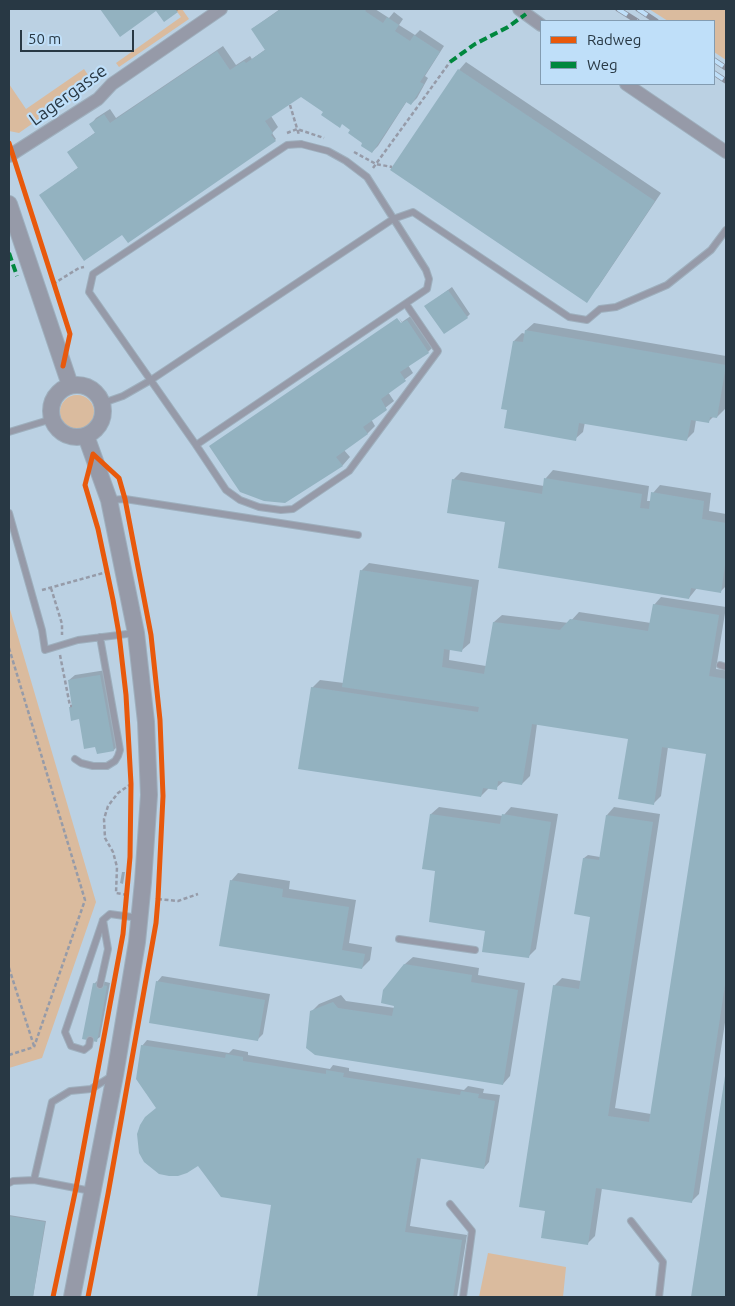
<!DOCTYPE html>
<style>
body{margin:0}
#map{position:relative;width:735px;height:1306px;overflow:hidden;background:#bbd1e3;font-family:Ubuntu,sans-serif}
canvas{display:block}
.frame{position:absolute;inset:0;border:10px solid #283844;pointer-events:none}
.legend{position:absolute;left:540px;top:20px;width:175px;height:65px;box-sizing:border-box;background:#bfdff9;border:1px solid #839cb1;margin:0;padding:6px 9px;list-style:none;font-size:15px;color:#283844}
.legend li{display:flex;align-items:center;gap:10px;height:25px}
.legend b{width:25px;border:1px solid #839cb1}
.scale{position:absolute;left:20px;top:30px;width:114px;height:22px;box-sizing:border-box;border:2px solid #283844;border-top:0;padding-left:6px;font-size:15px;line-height:18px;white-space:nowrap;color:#283844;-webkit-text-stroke:4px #bfdff9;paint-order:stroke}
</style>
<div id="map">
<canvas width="735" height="1306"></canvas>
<div class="frame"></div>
<ul class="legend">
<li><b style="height:6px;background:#e8590c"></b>Radweg</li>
<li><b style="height:6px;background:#00873e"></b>Weg</li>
</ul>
<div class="scale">50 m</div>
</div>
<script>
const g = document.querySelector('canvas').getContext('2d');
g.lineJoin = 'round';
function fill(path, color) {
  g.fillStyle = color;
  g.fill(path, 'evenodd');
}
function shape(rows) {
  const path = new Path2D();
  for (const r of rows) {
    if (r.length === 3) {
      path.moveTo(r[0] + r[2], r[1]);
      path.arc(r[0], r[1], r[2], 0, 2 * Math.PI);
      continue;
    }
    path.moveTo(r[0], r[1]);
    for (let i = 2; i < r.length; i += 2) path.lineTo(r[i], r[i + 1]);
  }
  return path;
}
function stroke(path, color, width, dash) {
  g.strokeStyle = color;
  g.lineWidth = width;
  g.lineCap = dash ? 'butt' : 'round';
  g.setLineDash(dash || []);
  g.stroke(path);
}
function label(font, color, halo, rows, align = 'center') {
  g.font = font + ' Ubuntu,sans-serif';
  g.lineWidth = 4.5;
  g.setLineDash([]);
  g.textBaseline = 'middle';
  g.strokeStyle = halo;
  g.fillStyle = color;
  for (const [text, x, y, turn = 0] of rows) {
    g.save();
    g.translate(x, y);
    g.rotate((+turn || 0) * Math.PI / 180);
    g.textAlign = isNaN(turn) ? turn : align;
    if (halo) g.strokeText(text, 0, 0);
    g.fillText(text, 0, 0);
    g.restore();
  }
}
fill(shape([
 [175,9,182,9,189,19,119,67,116,63,181,17],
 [649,9,726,9,726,60,714,52,714,21,668,21],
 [84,69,94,84,53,113,46,114,19,133,9,131,9,84,26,109],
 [77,412,17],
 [9,606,96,902,42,1058,9,1068],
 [488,1253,566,1267,563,1297,479,1297]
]), '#dabb9e');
fill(shape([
 [101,9,180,9,177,11,156,10,120,35],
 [280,9,375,9,389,18,394,12,403,19,399,25,415,35,420,30,444,46,425,76,428,78,417,98,411,104,407,101,378,146,372,152,352,130,301,96,271,116,278,127,272,133,276,139,275,140,124,235,41,195,79,167,68,152,96,132,91,124,96,118,110,109,116,118,223,46,236,65,250,56,252,59,266,49,252,29],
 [466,62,661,193,598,287,592,293,459,70],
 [452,287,470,314,467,317,426,306],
 [415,313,436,344,428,352,408,365,413,373,388,392,394,401,371,419,375,426,368,433,344,450,350,457,343,465,285,501,399,323,402,323,399,318,402,322],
 [534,323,726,356,726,400,725,409,717,417,714,416,708,422,696,420,694,432,686,440,585,422,583,432,575,439,514,341,522,333,526,334,526,330],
 [553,470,649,486,647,501,651,501,653,493,660,485,711,493,709,511,726,514,726,586,720,592,697,588,689,598,506,521,453,480,461,472,544,486,546,478],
 [369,563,479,580,470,643,462,650,450,648,449,660,486,666,494,622,502,615,569,623,579,612,651,623,654,605,661,597,726,607,716,669,726,670,726,1016,699,1194,691,1202,602,1188,595,1236,587,1244,546,1210,554,986,562,978,581,981,591,916,584,858,588,855,600,857,607,815,614,807,660,814,615,1108,651,1114,707,753,668,747,661,796,653,804,629,738,537,724,530,776,522,784,504,781,496,788,489,788,481,796,312,688,320,680,344,683,361,571],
 [106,670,119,744,114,750,96,746,80,718,70,708,73,705,69,680,75,675],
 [439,807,503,816,511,807,558,814,536,949,528,957,486,930,437,870,431,814],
 [122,872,125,872,123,884,120,883],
 [238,873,290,881,289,889,356,900,349,943,372,947,370,960,362,968,231,881],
 [413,957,479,968,478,975,525,983,510,1076,503,1084,311,1012,319,1004,341,995,346,1001,395,1008,405,964],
 [162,976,270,994,263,1034,257,1040,157,982],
 [98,980,110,983,100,1037,96,1040,94,984],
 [147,1040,229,1053,233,1049,248,1052,248,1055,330,1069,333,1065,349,1068,349,1071,464,1090,468,1086,484,1089,483,1093,500,1095,489,1162,484,1168,421,1158,410,1226,467,1235,457,1297,258,1297,273,1203,199,1164,157,1108,142,1046],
 [726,1077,726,1297,692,1297],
 [9,1215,46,1221,33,1297,9,1297]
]), '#0003');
fill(shape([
 [100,9,175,9,178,12,164,22,156,11,120,37],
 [281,9,367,9,365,11,383,23,387,17,399,25,395,31,410,41,414,35,440,52,420,82,424,84,411,105,406,102,372,153,361,146,362,143,348,133,350,130,342,124,340,128,321,115,323,112,301,97,265,121,273,133,271,135,276,141,128,243,122,235,84,261,39,195,78,168,67,152,95,133,89,124,104,114,110,123,217,51,230,70,244,61,246,63,265,50,251,29],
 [458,69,655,201,587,303,390,170],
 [448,290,468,318,444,334,424,306],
 [397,318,401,323,407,320,429,353,400,372,406,381,381,399,387,410,363,427,368,434,336,457,343,466,285,503,264,501,240,492,209,446],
 [525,330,726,365,717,418,710,417,709,423,691,420,687,441,579,423,576,441,504,428,507,410,501,409,513,341,523,342],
 [544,478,642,494,640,508,649,509,651,492,704,501,702,519,726,523,726,558,721,593,691,588,689,599,498,568,505,522,447,513,452,479,542,494],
 [360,570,472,587,462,652,444,649,442,667,484,674,493,622,560,630,570,619,648,631,653,604,719,615,709,676,726,679,726,978,692,1203,596,1188,588,1245,541,1238,545,1211,519,1207,553,985,579,989,590,917,574,914,583,858,599,860,606,815,653,822,608,1116,649,1122,706,754,662,747,654,805,618,799,628,739,532,724,522,785,498,781,497,790,483,788,481,797,298,769,311,687,478,712,479,707,342,687],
 [100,675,114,751,97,754,95,747,84,749,79,719,71,721,69,707,72,707,68,680],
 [430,814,500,824,502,814,551,822,529,958,482,952,485,931,429,922,435,871,422,869],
 [230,880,283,889,282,897,349,907,342,950,365,954,362,969,219,946],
 [404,964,472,975,471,982,518,990,503,1085,315,1055,306,1048,310,1011,333,1002,338,1008,392,1016,394,1006,381,1003,383,990],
 [156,981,265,1000,258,1041,149,1023],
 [93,983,107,986,97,1042,82,1039],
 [141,1045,225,1058,226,1054,243,1057,243,1061,326,1074,326,1070,344,1073,343,1077,460,1095,461,1091,479,1094,478,1098,495,1101,484,1169,417,1158,405,1232,462,1240,453,1297,257,1297,271,1205,221,1197,198,1166,187,1173,178,1176,169,1176,159,1174,144,1162,139,1153,137,1134,140,1125,145,1117,156,1108,136,1079],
 [725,1076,726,1297,691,1297],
 [9,1216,45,1222,33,1297,9,1297]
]), '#93b2c0');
const service = shape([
 [301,144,328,151,346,161,367,177,426,270,429,279,427,289,196,445,89,292,93,274,287,145,301,144],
 [103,403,123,396,151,380,393,219,413,212,569,317,587,320,600,309,616,307,667,285,711,250,726,230],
 [9,432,52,419],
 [196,445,226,490,240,500,259,507,281,510,293,509,349,471,438,351,406,304],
 [110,500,125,499,358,535],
 [9,513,42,630,45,650,78,640,135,633],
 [720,665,726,667],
 [75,759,81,763,93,766,107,766,115,761,118,756,120,750,100,637],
 [103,920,110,914,139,918],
 [399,939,475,950],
 [90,1040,89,1046,84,1050,71,1046,65,1032,103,920,108,949,100,985],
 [34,1180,52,1102,70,1091,91,1089,112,1076],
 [9,1183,13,1181,34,1180,91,1191],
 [450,1204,472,1231,463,1297],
 [631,1221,663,1262,659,1297]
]);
const minor = shape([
 [519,9,541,25],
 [626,84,726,152],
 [9,156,98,99,112,84,221,9]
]);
const tertiary = shape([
 [9,204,70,385],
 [77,411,26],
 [72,1297,115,1075,137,942,143,882,149,795,146,722,136,633,109,500,86,436]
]);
stroke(service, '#9eafbd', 8);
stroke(minor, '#9eafbd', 14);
stroke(tertiary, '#9eafbd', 18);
stroke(shape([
 [290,105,299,135],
 [287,133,297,129,324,138],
 [354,152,376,164,392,167],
 [373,168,450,62],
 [53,284,79,268,84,267],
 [51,588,62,624,62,635],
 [42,590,107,572],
 [9,648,85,900,34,1047],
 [60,655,70,706,72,706],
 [127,895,116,893,117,867,113,852,105,838,104,819,108,806,118,793,131,784],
 [158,899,178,901,198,894],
 [9,968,34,1046],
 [9,1055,34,1047]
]), '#969ba8', 2.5, [4, 2.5]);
stroke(service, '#969aa8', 6);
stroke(minor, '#969aa8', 12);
stroke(tertiary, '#969aa8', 16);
const rail = shape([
 [618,9,637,21],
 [638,9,656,21],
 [714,60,726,68],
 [714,73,726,81]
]);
stroke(rail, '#8c929f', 5.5);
stroke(rail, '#bfdff9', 4, [11]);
stroke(shape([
 [450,62,475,44,508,27,526,14],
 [9,253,17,276]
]), '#00873e', 4, [8, 4]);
stroke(shape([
 [9,143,70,334,63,366],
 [53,1297,76,1188,123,934,130,857,131,784,126,695,119,634,113,600,98,529,85,485,93,454,119,478,125,499,151,635,160,720,163,796,158,899,156,923,108,1194,88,1297]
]), '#e8590c', 5);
label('18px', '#283844', '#bfdff9', [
 ["Lagergasse",68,95,-36]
]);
</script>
